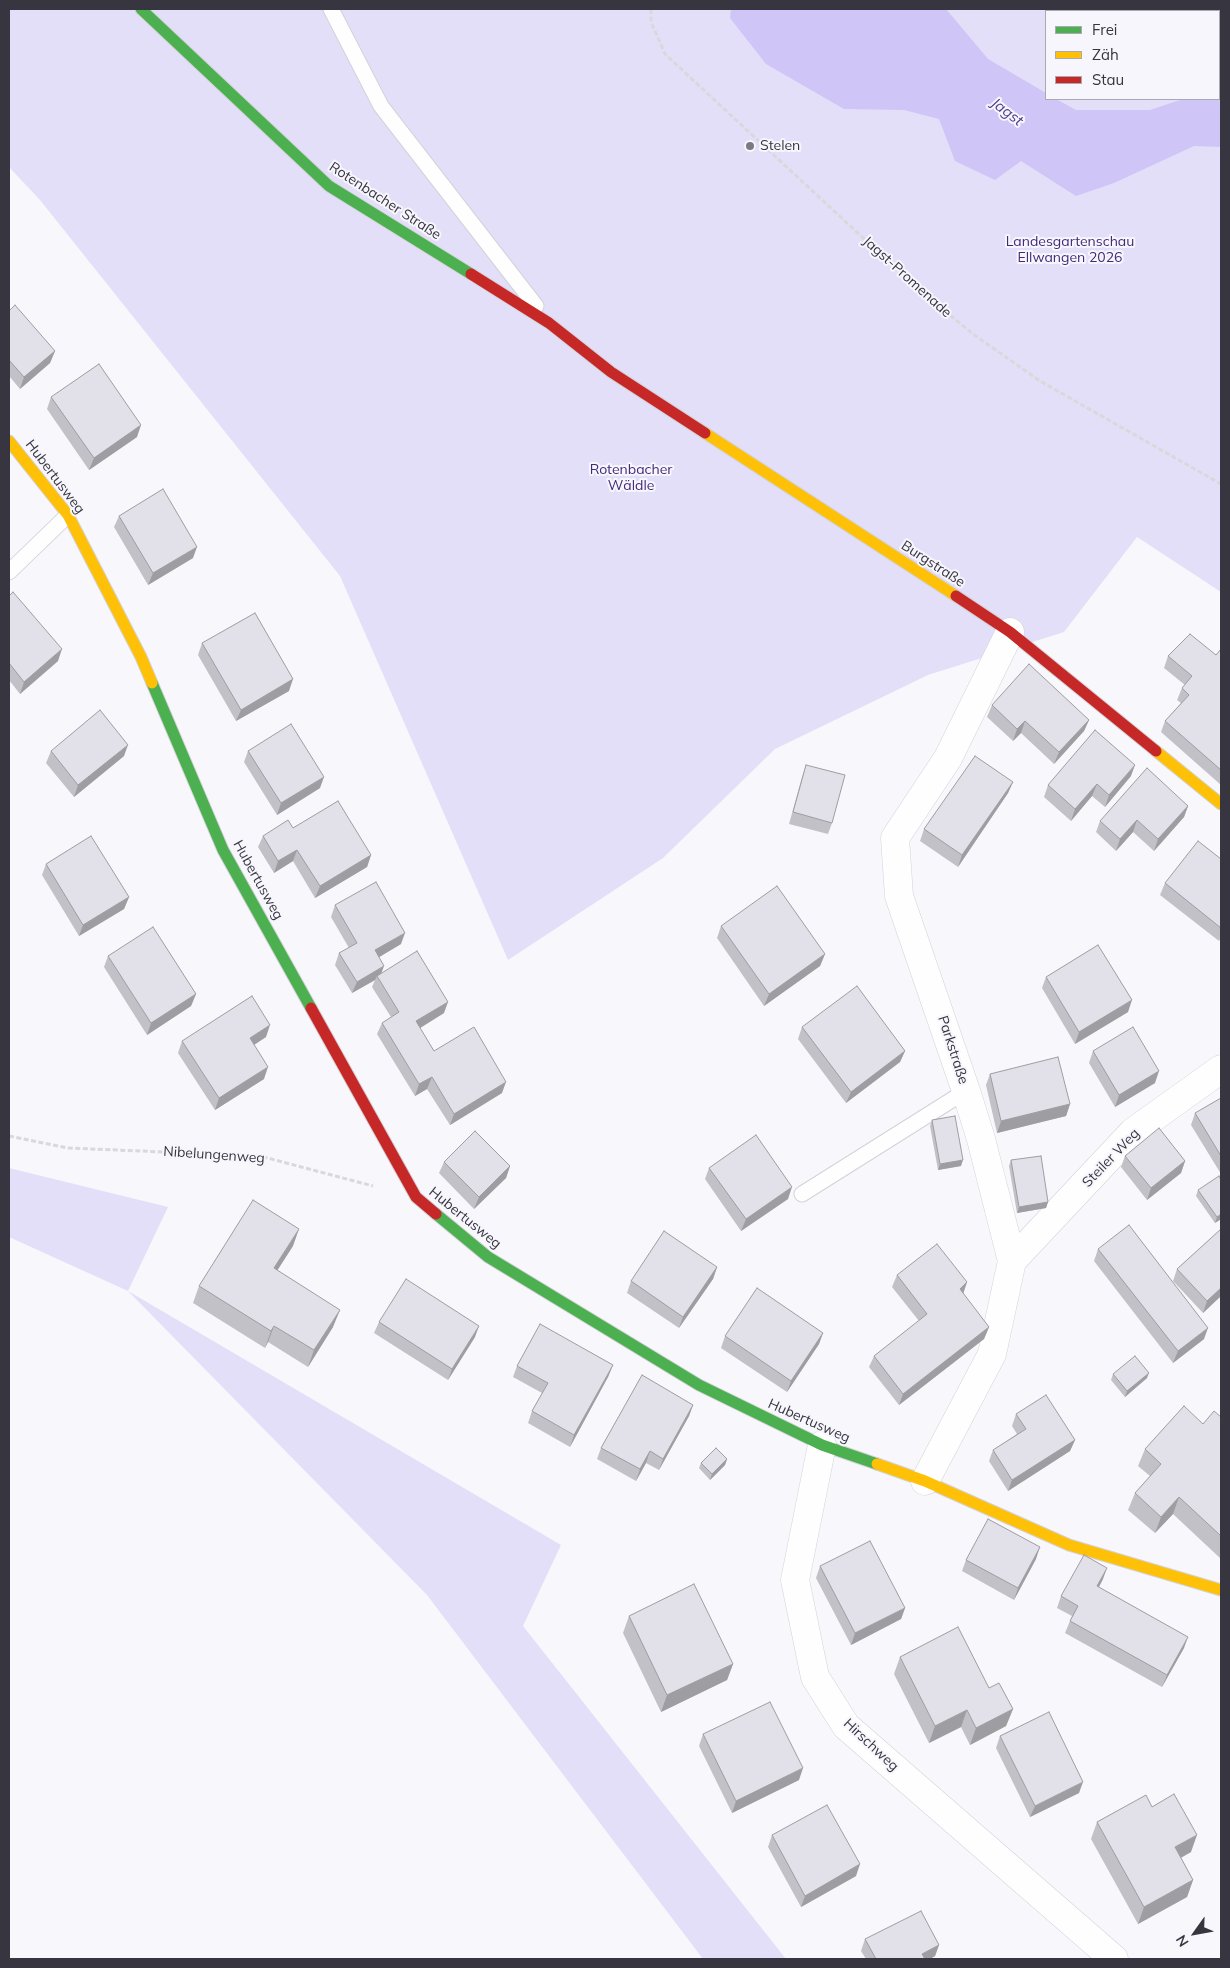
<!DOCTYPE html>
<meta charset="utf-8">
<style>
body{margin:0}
#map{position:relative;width:1230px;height:1968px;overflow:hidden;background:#f8f7fb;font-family:Mulish,sans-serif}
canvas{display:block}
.frame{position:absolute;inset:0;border:10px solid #373540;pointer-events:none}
.legend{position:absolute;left:1045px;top:10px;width:175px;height:90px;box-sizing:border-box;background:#f7f6fc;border:1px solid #aaa9b1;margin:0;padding:6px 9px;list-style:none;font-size:15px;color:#373540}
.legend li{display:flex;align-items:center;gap:10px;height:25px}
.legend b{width:25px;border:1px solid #aaa9b1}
.north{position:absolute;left:1170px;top:1908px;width:50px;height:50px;-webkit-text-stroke:4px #f7f6fc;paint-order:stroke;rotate:238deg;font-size:14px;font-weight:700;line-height:20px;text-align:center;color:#373540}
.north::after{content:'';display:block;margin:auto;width:18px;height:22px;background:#373540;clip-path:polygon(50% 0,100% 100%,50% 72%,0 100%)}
</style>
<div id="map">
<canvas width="1230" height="1968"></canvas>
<div class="frame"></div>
<ul class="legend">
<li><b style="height:6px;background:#4caf50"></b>Frei</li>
<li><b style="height:6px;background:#ffc107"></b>Zäh</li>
<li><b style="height:6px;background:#c62828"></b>Stau</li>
</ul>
<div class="north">N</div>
</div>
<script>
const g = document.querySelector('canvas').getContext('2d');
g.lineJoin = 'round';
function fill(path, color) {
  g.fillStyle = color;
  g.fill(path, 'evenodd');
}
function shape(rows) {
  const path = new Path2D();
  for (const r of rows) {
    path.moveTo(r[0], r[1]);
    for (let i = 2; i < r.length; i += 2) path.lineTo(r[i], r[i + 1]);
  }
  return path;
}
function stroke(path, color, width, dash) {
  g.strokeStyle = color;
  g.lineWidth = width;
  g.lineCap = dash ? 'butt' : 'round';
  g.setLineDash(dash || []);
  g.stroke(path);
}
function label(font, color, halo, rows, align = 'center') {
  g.font = font + ' Mulish,sans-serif';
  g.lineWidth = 4;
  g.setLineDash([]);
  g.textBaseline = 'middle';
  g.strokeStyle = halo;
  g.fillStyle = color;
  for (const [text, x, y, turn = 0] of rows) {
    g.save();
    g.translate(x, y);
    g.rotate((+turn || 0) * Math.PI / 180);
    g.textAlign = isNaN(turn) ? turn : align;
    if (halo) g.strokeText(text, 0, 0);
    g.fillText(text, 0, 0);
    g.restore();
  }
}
fill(shape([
 [9,9,1221,9,1221,592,1137,537,1064,632,928,675,775,749,663,858,508,960,340,576,40,200,9,167],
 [1046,11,1219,11,1219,99,1046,99],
 [9,1168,168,1207,128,1291,561,1545,523,1626,786,1959,703,1959,427,1595,128,1291,9,1237]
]), '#e4dff9');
fill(shape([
 [731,9,946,9,988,59,1046,93,1046,99,1056,99,1076,110,1150,110,1183,99,1219,99,1219,87,1221,86,1221,147,1194,146,1114,183,1076,196,1021,161,995,180,955,161,939,119,904,110,844,109,766,64,730,18]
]), '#cfc5f6');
const lane = shape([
 [331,9,381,106,536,306],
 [9,572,68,515],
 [802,1194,966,1091]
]);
const street = shape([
 [1012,1261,1133,1132,1221,1069],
 [822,1445,795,1580,815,1677,846,1726,1114,1959],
 [925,1481,992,1354,1012,1261,981,1139,966,1091,899,896,895,838,948,758,1010,632]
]);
const fast = shape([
 [141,9,329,186,471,274],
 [152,683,223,850,311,1008],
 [436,1214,488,1257,699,1385,822,1445,877,1464]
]);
const slow = shape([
 [705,433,956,596],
 [9,441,68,515,141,657,152,683],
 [1156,751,1221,804],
 [877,1464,925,1481,1069,1545,1221,1590]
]);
const jam = shape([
 [471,274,549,323,611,372,705,433],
 [956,596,1010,632,1156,751],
 [311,1008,416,1197,436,1214]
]);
stroke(lane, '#d3d2d9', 17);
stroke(street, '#d3d2d9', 29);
stroke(fast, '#d3d2d9', 13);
stroke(slow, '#d3d2d9', 13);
stroke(jam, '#d3d2d9', 13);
stroke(shape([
 [651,9,651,22,665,54,918,289,973,334,1040,381,1221,484],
 [9,1136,68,1148,260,1156,373,1186]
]), '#d9d8da', 3, [5, 2.5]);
stroke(lane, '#fefefe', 15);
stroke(street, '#fefefe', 28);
stroke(fast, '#4caf50', 11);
stroke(slow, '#ffc107', 11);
stroke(jam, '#c62828', 11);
fill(shape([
 [9,311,55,351,50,363,20,389,9,376],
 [51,397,137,437,89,470,47,409],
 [119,516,193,558,148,585,114,527],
 [9,596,58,661,20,694,9,680],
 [202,643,289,691,236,721,198,655],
 [1221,649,1221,785,1161,732,1165,721,1181,703,1177,700,1182,688,1185,685,1164,668,1168,656,1216,655],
 [992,705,1089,720,1084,731,1054,764,1021,733,1013,741,987,717],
 [51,751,124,756,74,797,46,763],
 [248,751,320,788,277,815,244,762],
 [806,765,832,823,828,834,789,824,802,777],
 [1131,776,1105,807,1092,796,1071,821,1044,797,1048,785],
 [1013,782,1008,793,958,867,920,841,924,829],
 [1188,806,1184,817,1154,851,1133,832,1116,851,1096,832,1100,821],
 [293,828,371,855,367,867,315,898,293,861,274,873,258,847,263,836],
 [1221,859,1221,937,1219,941,1160,895,1165,883],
 [46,864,129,897,124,909,79,936,42,875],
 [335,905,401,944,379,957,381,973,444,1013,420,1028,434,1051,502,1093,450,1125,427,1089,415,1096,377,1034,382,1023,391,1017,372,987,375,980,352,993,335,965,339,953,349,948,331,917],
 [721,926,825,954,820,966,764,1006,717,938],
 [108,956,196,994,191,1006,147,1035,104,967],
 [1046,977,1128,1012,1075,1044,1042,988],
 [802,1027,905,1051,900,1062,846,1103,798,1039],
 [266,1037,254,1045,264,1079,215,1110,178,1053,182,1041],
 [1093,1051,1155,1083,1115,1107,1089,1063],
 [990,1074,1070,1104,1066,1116,997,1133,986,1085],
 [1221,1098,1221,1174,1191,1125,1195,1113],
 [932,1120,961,1166,938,1170,930,1126],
 [1125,1156,1185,1161,1181,1173,1147,1200,1121,1167],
 [1011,1160,1048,1202,1046,1208,1017,1213,1009,1166],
 [444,1162,510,1166,506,1178,474,1209,439,1173],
 [709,1168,788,1199,741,1231,705,1179],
 [1198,1190,1221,1219,1215,1223,1196,1196],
 [1221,1229,1221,1296,1203,1313,1173,1281,1177,1269],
 [293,1246,277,1270,333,1327,308,1367,268,1342,265,1348,193,1303,199,1286],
 [1098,1249,1204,1339,1173,1363,1094,1261],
 [717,1267,713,1279,679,1328,627,1293,631,1281],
 [897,1275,967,1282,963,1294,989,1327,984,1339,899,1405,869,1367,874,1356,919,1321,892,1287],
 [379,1322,475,1337,448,1380,374,1333],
 [823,1333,819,1344,787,1392,721,1348,725,1336],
 [613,1365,608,1377,570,1447,528,1423,532,1411,542,1393,513,1377,517,1366],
 [1113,1374,1147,1378,1125,1397,1111,1380],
 [693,1405,689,1416,659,1470,646,1463,636,1481,597,1459,601,1448],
 [1016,1414,1075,1440,1070,1451,1008,1491,989,1461,993,1450,1017,1434,1012,1426],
 [1221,1417,1221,1559,1173,1514,1155,1533,1128,1510,1135,1493,1150,1476,1138,1466,1145,1449,1203,1424],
 [727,1459,725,1465,710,1480,699,1468,701,1463],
 [1036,1559,1014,1600,962,1571,966,1560],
 [820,1566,905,1608,901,1619,851,1645,816,1578],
 [1103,1579,1099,1587,1184,1648,1162,1687,1065,1633,1072,1616,1057,1608,1061,1596],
 [629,1616,733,1664,727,1680,661,1712,623,1633],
 [900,1657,989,1688,1013,1709,1006,1726,970,1745,961,1727,929,1743,894,1674],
 [703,1734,799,1780,732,1813,699,1746],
 [1000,1736,1079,1793,1030,1817,996,1748],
 [1152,1807,1191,1852,1181,1858,1193,1880,1187,1897,1138,1924,1091,1839,1097,1822],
 [772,1835,856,1876,801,1907,768,1847],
 [865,1939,939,1945,935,1956,930,1959,866,1959,861,1951]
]), '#c2c1c8');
fill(shape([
 [55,351,50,363,20,389,24,377],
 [141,425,137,437,89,470,94,458],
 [197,547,193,558,148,585,153,573],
 [62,649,58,661,20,694,24,682],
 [293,679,289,691,236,721,241,710],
 [1089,720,1084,731,1054,764,1059,752],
 [1025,721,1021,733,1013,741,1017,729],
 [128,745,124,756,74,797,78,785],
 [1135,765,1131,776,1105,807,1109,795],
 [324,777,320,788,277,815,281,803],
 [1013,782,1008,793,958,867,962,855],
 [1097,784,1092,796,1071,821,1075,809],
 [1188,806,1184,817,1154,851,1158,839],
 [1137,820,1133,832,1116,851,1120,839],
 [297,850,293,861,274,873,278,861],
 [371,855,367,867,315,898,320,886],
 [129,897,124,909,79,936,83,925],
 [405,933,401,944,371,962,375,950],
 [825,954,820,966,764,1006,769,994],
 [384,966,380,977,377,976,375,980,352,993,357,982],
 [196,994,191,1006,147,1035,151,1023],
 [1132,1000,1128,1012,1075,1044,1079,1032],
 [448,1002,444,1013,412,1033,416,1021],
 [270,1025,266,1037,246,1050,250,1038],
 [905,1051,900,1062,846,1103,851,1092],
 [268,1067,264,1079,215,1110,219,1098],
 [1159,1071,1155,1083,1115,1107,1119,1095],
 [432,1077,427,1089,415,1096,419,1084],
 [506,1082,502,1093,450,1125,454,1114],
 [1070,1104,1066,1116,997,1133,1001,1121],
 [963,1160,961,1166,938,1170,940,1164],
 [1185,1161,1181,1173,1147,1200,1151,1188],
 [510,1166,506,1178,474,1209,479,1197],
 [792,1187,788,1199,741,1231,746,1219],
 [1048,1202,1046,1208,1017,1213,1019,1207],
 [1221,1214,1221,1219,1215,1223,1217,1217],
 [299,1229,293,1246,268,1285,274,1268],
 [717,1267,713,1279,679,1328,683,1317],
 [967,1282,963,1294,960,1289],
 [1221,1288,1221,1296,1203,1313,1207,1301],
 [340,1310,333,1327,308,1367,314,1350],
 [274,1326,268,1342,265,1348,271,1331],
 [479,1326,475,1337,448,1380,452,1369],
 [989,1327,984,1339,899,1405,903,1394],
 [1208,1328,1204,1339,1173,1363,1178,1351],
 [823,1333,819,1344,787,1392,791,1381],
 [613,1365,608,1377,570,1447,574,1435],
 [1149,1373,1147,1378,1125,1397,1127,1391],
 [693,1405,689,1416,659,1470,663,1459],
 [1075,1440,1070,1451,1008,1491,1012,1480],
 [650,1451,646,1463,636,1481,640,1469],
 [727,1459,725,1465,710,1480,712,1474],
 [1179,1497,1173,1514,1155,1533,1161,1517],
 [1040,1547,1036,1559,1014,1600,1018,1588],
 [1107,1568,1103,1579,1093,1598,1097,1586],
 [905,1608,901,1619,851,1645,855,1633],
 [1188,1637,1184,1648,1162,1687,1167,1675],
 [733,1664,727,1680,661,1712,667,1695],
 [1013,1709,1006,1726,970,1745,976,1728],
 [967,1710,961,1727,929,1743,935,1726],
 [803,1768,799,1780,732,1813,736,1801],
 [1083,1782,1079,1793,1030,1817,1035,1806],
 [1197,1835,1191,1852,1169,1864,1175,1847],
 [860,1864,856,1876,801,1907,805,1896],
 [1193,1880,1187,1897,1138,1924,1144,1907],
 [939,1945,935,1956,930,1959,920,1959,922,1954]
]), '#9e9da2');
const building = shape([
 [15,305,55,351,24,377,9,360,9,311,15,305],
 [99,364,141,425,94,458,51,397,99,364],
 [163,489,197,547,153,573,119,516,163,489],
 [13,592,62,649,24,682,9,663,9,596,13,592],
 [255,613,293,679,241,710,202,643,255,613],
 [1190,634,1216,655,1221,649,1221,770,1165,721,1189,695,1182,688,1192,676,1168,656,1190,634],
 [1029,664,1089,720,1059,752,1025,721,1017,729,992,705,1029,664],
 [100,710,128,745,78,785,51,751,100,710],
 [291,724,324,777,281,803,248,751,291,724],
 [1095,730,1135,765,1109,795,1097,784,1075,809,1048,785,1095,730],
 [975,756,1013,782,962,855,924,829,975,756],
 [806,765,845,775,832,823,793,812,806,765],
 [1147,768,1188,806,1158,839,1137,820,1120,839,1100,821,1147,768],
 [338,801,371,855,320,886,297,850,278,861,263,836,288,820,293,828,338,801],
 [91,836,129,897,83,925,46,864,91,836],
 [1198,841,1221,859,1221,928,1165,883,1198,841],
 [376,882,405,933,375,950,384,966,357,982,339,953,357,943,335,905,376,882],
 [777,886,825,954,769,994,721,926,777,886],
 [153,927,196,994,151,1023,108,956,153,927],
 [1098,945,1132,1000,1079,1032,1046,977,1098,945],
 [417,951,448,1002,416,1021,434,1051,474,1027,506,1082,454,1114,432,1077,419,1084,382,1023,399,1012,377,976,417,951],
 [857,986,905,1051,851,1092,802,1027,857,986],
 [252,996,270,1025,250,1038,268,1067,219,1098,182,1041,252,996],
 [1133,1027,1159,1071,1119,1095,1093,1051,1133,1027],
 [1058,1057,1070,1104,1001,1121,990,1074,1058,1057],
 [1221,1098,1221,1156,1195,1113,1221,1098],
 [955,1116,963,1160,940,1164,932,1120,955,1116],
 [1159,1128,1185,1161,1151,1188,1125,1156,1159,1128],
 [475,1131,510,1166,479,1197,444,1162,475,1131],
 [756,1135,792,1187,746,1219,709,1168,756,1135],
 [1041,1156,1048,1202,1019,1207,1011,1160,1041,1156],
 [1219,1176,1221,1180,1221,1214,1217,1217,1198,1190,1219,1176],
 [253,1200,299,1229,274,1268,340,1310,314,1350,274,1326,271,1331,199,1286,253,1200],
 [1129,1225,1208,1328,1178,1351,1098,1249,1129,1225],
 [1221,1229,1221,1288,1207,1301,1177,1269,1221,1229],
 [664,1231,717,1267,683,1317,631,1281,664,1231],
 [937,1244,967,1282,960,1289,989,1327,903,1394,874,1356,927,1314,897,1275,937,1244],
 [406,1279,479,1326,452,1369,379,1322,406,1279],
 [757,1288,823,1333,791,1381,725,1336,757,1288],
 [540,1324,613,1365,574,1435,532,1411,548,1383,517,1366,540,1324],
 [1135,1356,1149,1373,1127,1391,1113,1374,1135,1356],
 [642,1375,693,1405,663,1459,650,1451,640,1469,601,1448,642,1375],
 [1046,1395,1075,1440,1012,1480,993,1450,1026,1429,1016,1414,1046,1395],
 [1184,1406,1203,1424,1214,1411,1221,1417,1221,1536,1179,1497,1161,1517,1135,1493,1161,1464,1145,1449,1184,1406],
 [716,1448,727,1459,712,1474,701,1463,716,1448],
 [988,1519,1040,1547,1018,1588,966,1560,988,1519],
 [870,1541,905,1608,855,1633,820,1566,870,1541],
 [1084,1555,1107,1568,1097,1586,1188,1637,1167,1675,1070,1621,1078,1606,1061,1596,1084,1555],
 [694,1584,733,1664,667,1695,629,1616,694,1584],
 [958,1627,989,1688,999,1683,1013,1709,976,1728,967,1710,935,1726,900,1657,958,1627],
 [770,1702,803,1768,736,1801,703,1734,770,1702],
 [1049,1712,1083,1782,1035,1806,1000,1736,1049,1712],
 [1174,1794,1197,1835,1175,1847,1193,1880,1144,1907,1097,1822,1146,1795,1152,1807,1174,1794],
 [827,1805,860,1864,805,1896,772,1835,827,1805],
 [921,1911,939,1945,922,1954,925,1959,876,1959,865,1939,921,1911]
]);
fill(building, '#e2e0e8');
stroke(building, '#9e9da2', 1);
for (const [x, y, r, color] of [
 [750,146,5,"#7b7981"]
]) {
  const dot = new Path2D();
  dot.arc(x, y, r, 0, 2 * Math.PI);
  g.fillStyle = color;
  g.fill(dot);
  stroke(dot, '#f7f6fc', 2);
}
label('14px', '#373540', '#f7f6fc', [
 ["Stelen",760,146]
], 'left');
label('14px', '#373540', '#f7f6fc', [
 ["Rotenbacher Straße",385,201,33],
 ["Jagst-Promenade",907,277,42],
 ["Hubertusweg",55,477,53],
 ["Burgstraße",933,564,33],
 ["Hubertusweg",258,880,61],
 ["Parkstraße",953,1050,72],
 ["Nibelungenweg",214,1155,4],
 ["Steiler Weg",1111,1158,-46],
 ["Hubertusweg",465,1218,39],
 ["Hubertusweg",809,1421,24],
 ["Hirschweg",871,1745,43]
]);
label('14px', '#422a79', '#f7f6fc', [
 ["Landesgartenschau",1070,242],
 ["Ellwangen 2026",1070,258],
 ["Rotenbacher",631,470],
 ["Wäldle",631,486]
]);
label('italic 15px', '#503989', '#f7f6fc', [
 ["Jagst",1007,112,37]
]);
</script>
